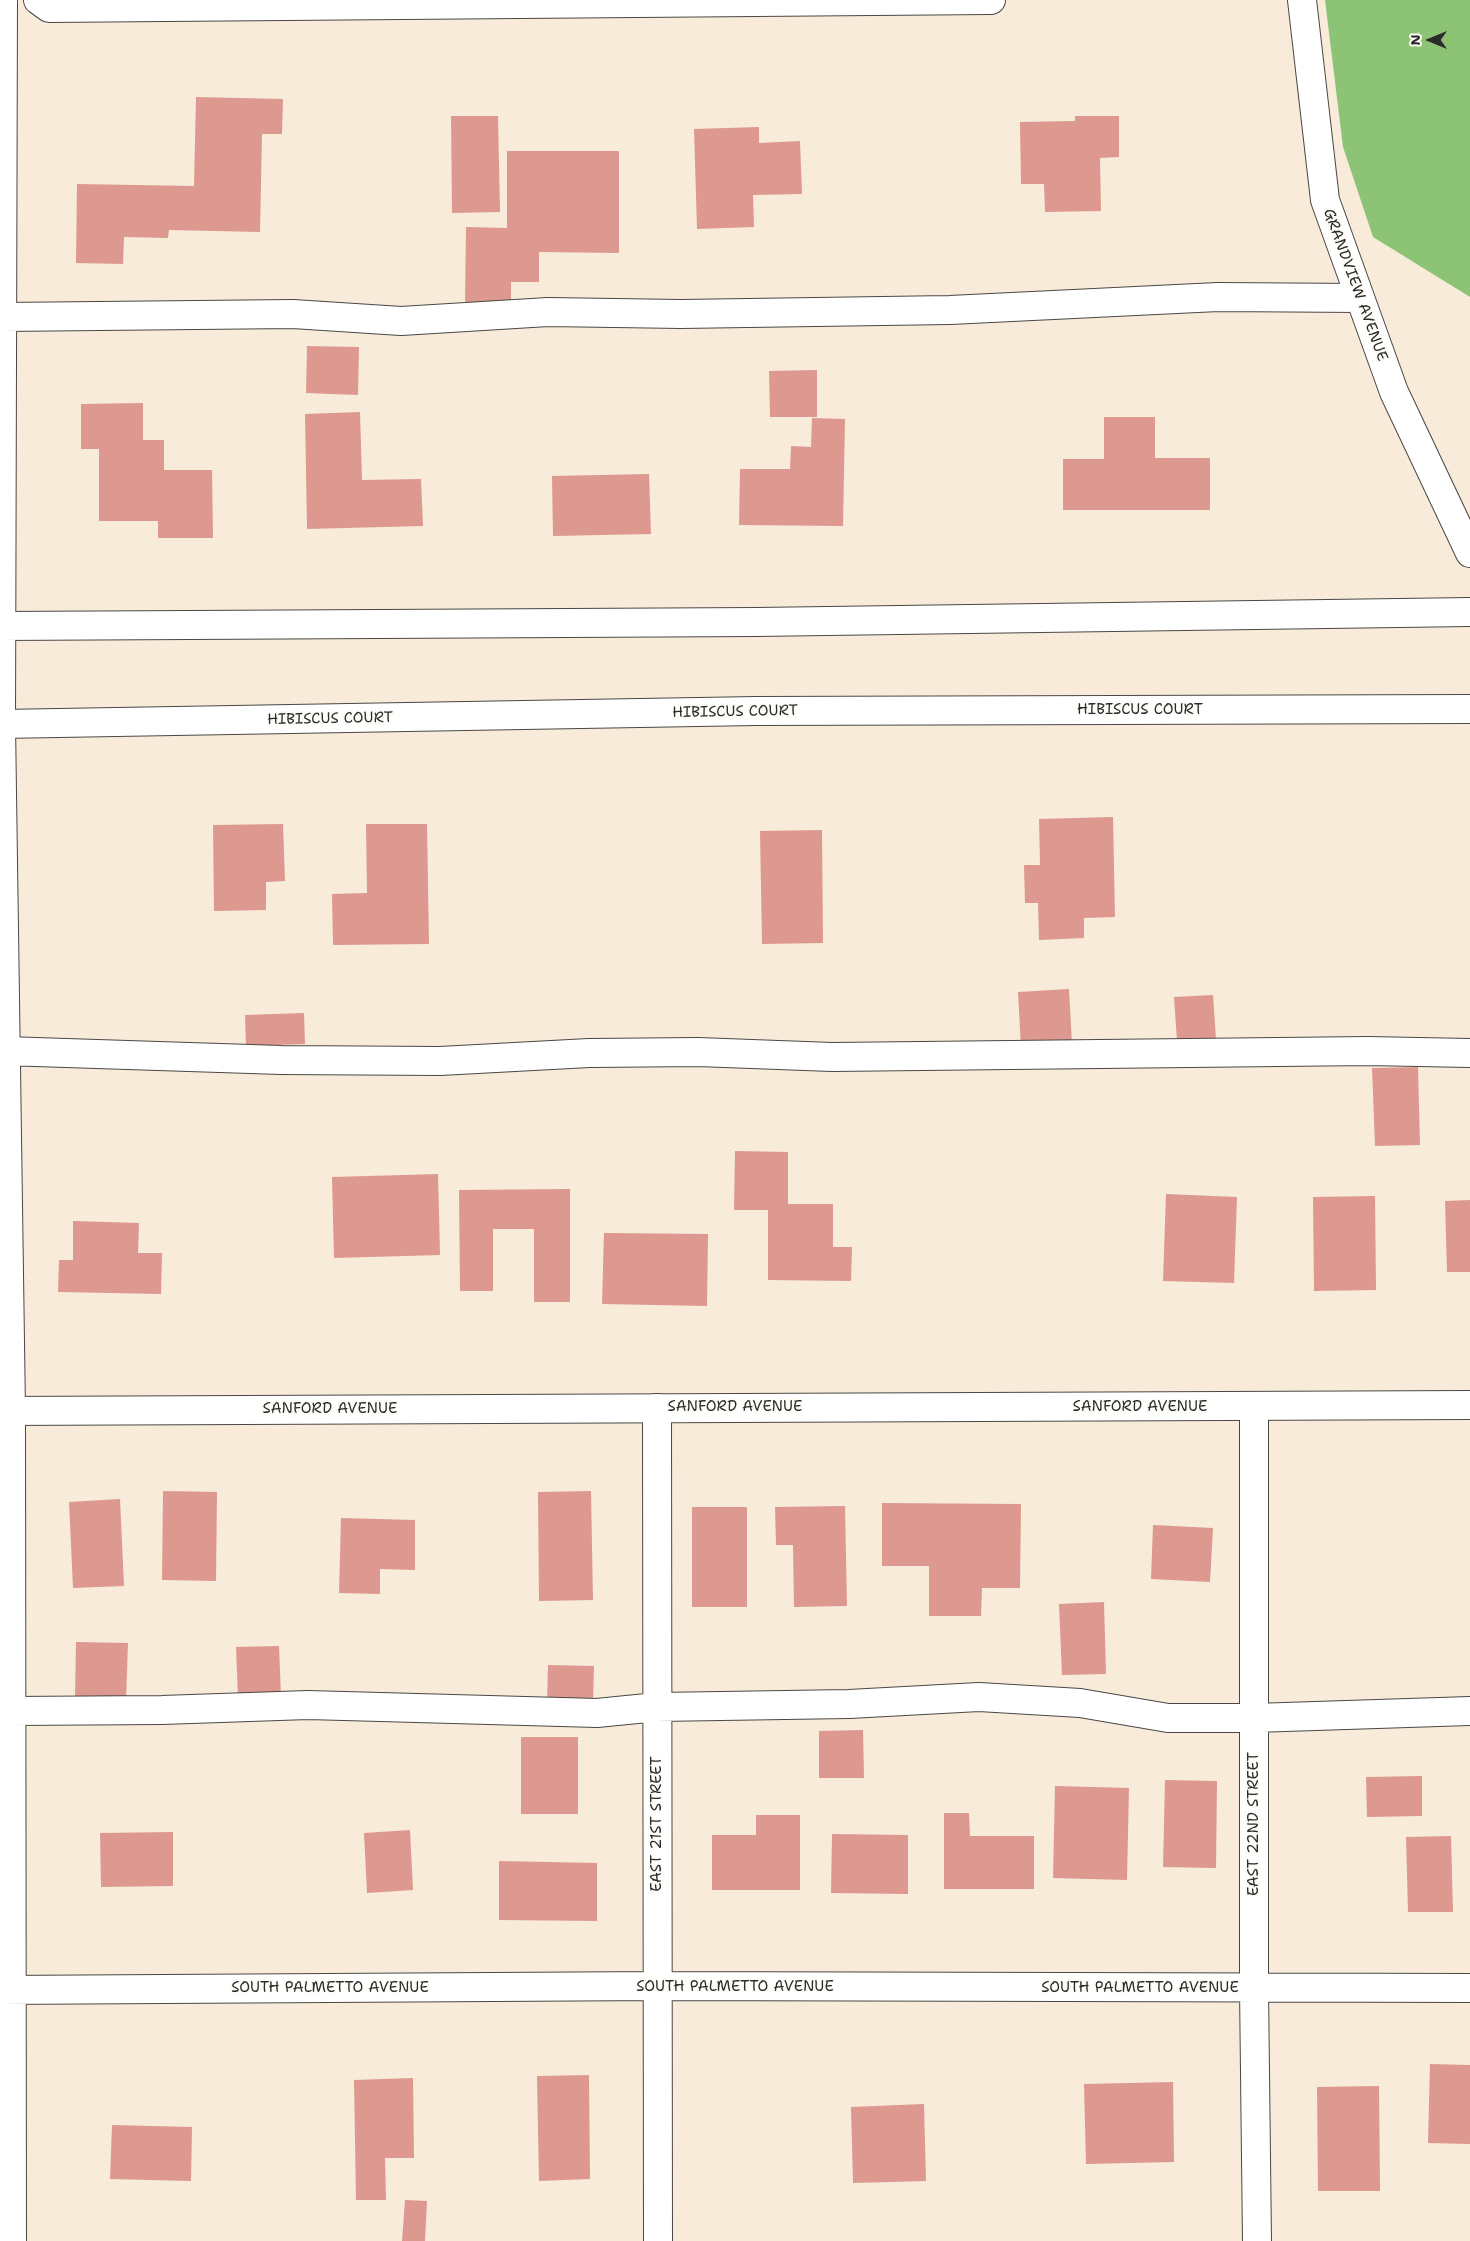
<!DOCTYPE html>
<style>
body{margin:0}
#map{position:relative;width:1470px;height:2241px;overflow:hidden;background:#f8ebd9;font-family:"Shantell Sans",sans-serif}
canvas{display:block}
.north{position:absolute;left:1405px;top:15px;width:50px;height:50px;-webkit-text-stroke:4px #fdfcf7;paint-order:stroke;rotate:270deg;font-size:14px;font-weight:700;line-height:20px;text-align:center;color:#2b2b2b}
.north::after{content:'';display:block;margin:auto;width:18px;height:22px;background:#2b2b2b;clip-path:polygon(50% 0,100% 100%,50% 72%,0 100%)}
</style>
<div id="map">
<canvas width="1470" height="2241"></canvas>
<div class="north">N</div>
</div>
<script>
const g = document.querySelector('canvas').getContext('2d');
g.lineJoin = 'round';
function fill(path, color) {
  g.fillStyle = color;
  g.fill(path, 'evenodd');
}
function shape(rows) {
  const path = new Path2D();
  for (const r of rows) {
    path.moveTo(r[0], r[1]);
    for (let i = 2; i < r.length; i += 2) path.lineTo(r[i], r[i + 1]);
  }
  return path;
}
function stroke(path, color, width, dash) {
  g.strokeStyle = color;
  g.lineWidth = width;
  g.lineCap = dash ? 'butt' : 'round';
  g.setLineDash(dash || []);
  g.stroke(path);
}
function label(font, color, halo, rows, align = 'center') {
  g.font = font + ' "Shantell Sans",sans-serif';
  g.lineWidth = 4;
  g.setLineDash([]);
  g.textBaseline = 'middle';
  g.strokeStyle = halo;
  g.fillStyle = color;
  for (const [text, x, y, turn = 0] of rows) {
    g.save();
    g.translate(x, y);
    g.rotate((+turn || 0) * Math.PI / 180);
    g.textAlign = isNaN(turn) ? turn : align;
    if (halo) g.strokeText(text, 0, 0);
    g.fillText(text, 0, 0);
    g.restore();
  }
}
fill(shape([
 [1325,0,1470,0,1470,297,1373,237,1343,147]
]), '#8dc375');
fill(shape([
 [196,97,283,99,282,134,262,134,260,232,169,230,168,238,124,237,123,264,76,263,77,184,194,186],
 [451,116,498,116,500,212,452,213],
 [1075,116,1119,116,1119,157,1100,158,1101,211,1045,212,1044,184,1021,184,1020,122,1075,121],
 [759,127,759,143,800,141,802,194,753,195,754,227,697,229,694,129],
 [507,151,619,151,619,253,539,252,539,282,511,282,511,304,465,304,466,227,507,228],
 [307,346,359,347,358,395,306,393],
 [817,370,817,417,770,417,769,371],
 [143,403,143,440,164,440,164,470,212,470,213,538,158,538,158,521,99,521,99,449,81,449,81,404],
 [360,412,362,480,421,479,423,526,307,529,305,414],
 [1104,417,1155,417,1155,458,1210,458,1210,510,1063,510,1063,459,1104,459],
 [812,418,845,419,843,526,739,525,740,469,790,469,791,446,811,447],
 [649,474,651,534,553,536,552,476],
 [1113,817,1115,917,1084,918,1084,938,1039,940,1038,903,1025,903,1024,865,1040,865,1039,819],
 [283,824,285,881,266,882,266,910,214,911,213,825],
 [366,824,427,824,429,944,333,945,332,894,367,893],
 [822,830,823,943,762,944,760,831],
 [1069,989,1072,1045,1021,1048,1018,992],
 [1213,995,1216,1039,1177,1041,1174,997],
 [304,1013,305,1044,246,1046,245,1015],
 [1418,1067,1420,1145,1375,1146,1372,1068],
 [735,1151,788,1152,788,1204,833,1204,833,1247,852,1247,851,1281,768,1280,768,1210,734,1210],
 [438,1174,440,1255,334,1258,332,1177],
 [570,1189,570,1302,534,1302,534,1229,493,1229,493,1291,460,1291,459,1190],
 [1166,1194,1237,1197,1234,1283,1163,1281],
 [1375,1196,1376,1290,1314,1291,1313,1197],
 [1470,1200,1470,1272,1447,1272,1445,1201],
 [73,1221,139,1223,138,1253,162,1253,161,1294,58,1292,59,1260,73,1260],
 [604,1233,708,1234,707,1306,602,1304],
 [163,1491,217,1492,216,1581,162,1580],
 [591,1491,593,1600,539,1601,538,1492],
 [120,1499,124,1586,73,1588,69,1502],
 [882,1503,1021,1504,1020,1588,982,1588,981,1616,929,1616,929,1566,882,1566],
 [845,1506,847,1606,794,1607,793,1545,776,1545,775,1507],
 [692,1507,747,1507,747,1607,692,1607],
 [341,1518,415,1520,415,1570,380,1569,380,1594,339,1593],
 [1153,1525,1213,1528,1210,1582,1151,1579],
 [1104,1602,1106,1674,1062,1675,1059,1604],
 [76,1642,128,1643,126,1700,75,1699],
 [279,1646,281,1697,238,1698,236,1647],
 [548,1665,594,1666,593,1703,547,1702],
 [863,1730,864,1778,819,1778,819,1731],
 [521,1737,578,1737,578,1814,521,1814],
 [1422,1776,1422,1816,1367,1817,1366,1777],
 [1165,1780,1217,1781,1216,1868,1163,1867],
 [1055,1786,1129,1788,1127,1880,1053,1878],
 [944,1813,969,1813,970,1836,1034,1836,1034,1889,944,1889],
 [756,1815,800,1815,800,1890,712,1890,712,1835,756,1835],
 [410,1830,413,1890,367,1893,364,1833],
 [173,1832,173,1886,101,1887,100,1833],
 [832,1834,908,1835,908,1894,831,1893],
 [1451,1836,1453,1912,1408,1912,1406,1837],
 [499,1861,597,1863,597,1921,499,1920],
 [1430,2064,1470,2065,1470,2144,1428,2143],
 [589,2075,590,2179,539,2181,537,2076],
 [413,2078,414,2158,385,2158,386,2200,356,2200,354,2080],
 [1173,2082,1174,2162,1086,2164,1084,2084],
 [1379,2086,1380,2191,1318,2191,1317,2087],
 [924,2104,926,2181,853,2183,851,2107],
 [112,2125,192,2127,191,2181,110,2179],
 [405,2200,427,2201,425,2241,402,2241]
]), '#dd988f');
const minor = shape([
 [3,0,1,724,11,1411,12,2241],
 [38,0,49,8,991,0],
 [1302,0,1325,200,1394,392,1470,553],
 [2,317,293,314,401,321,548,312,681,314,950,310,1218,297,1360,298],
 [0,626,756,622,1470,612],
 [0,724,756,711,1470,709],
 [5,1051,281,1060,440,1061,589,1053,698,1052,832,1057,1368,1051,1470,1053],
 [1254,1406,1254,1988,1257,2241],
 [657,1408,658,2241],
 [12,1711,162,1710,308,1705,597,1713,657,1707,849,1704,979,1697,1080,1703,1168,1718,1254,1718,1470,1711],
 [0,1990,657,1986,1470,1988]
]);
const major = shape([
 [0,1411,1470,1405]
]);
stroke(minor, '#4a4845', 30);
stroke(major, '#4a4845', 30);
stroke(minor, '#fff', 28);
stroke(major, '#fff', 28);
label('15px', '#2b2b2b', '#fdfcf7', [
 ["GRANDVIEW AVENUE",1355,285,70],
 ["HIBISCUS COURT",1140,710],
 ["HIBISCUS COURT",735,712,-1],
 ["HIBISCUS COURT",330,719,-1],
 ["SANFORD AVENUE",735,1407],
 ["SANFORD AVENUE",1140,1407],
 ["SANFORD AVENUE",330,1409],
 ["EAST 21ST STREET",657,1824,-90],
 ["EAST 22ND STREET",1254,1824,-90],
 ["SOUTH PALMETTO AVENUE",735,1987],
 ["SOUTH PALMETTO AVENUE",330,1988],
 ["SOUTH PALMETTO AVENUE",1140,1988]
]);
</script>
